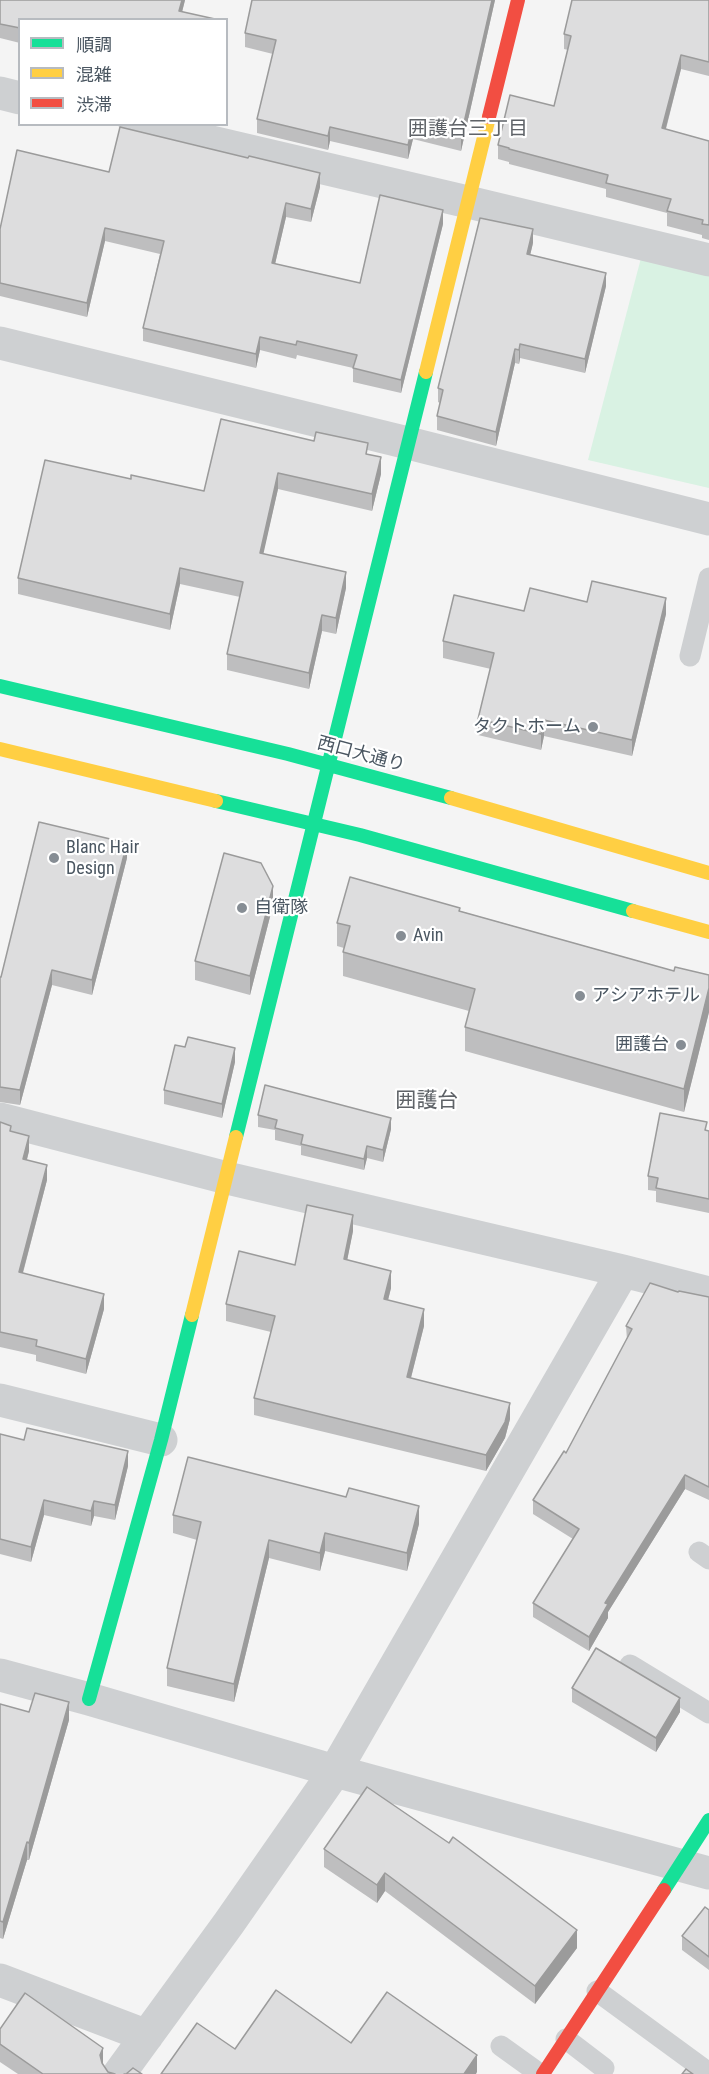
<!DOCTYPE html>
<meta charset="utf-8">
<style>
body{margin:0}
#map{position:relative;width:709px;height:2074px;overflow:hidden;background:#f4f4f4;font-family:"Roboto Condensed","Noto Sans JP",sans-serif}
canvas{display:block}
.legend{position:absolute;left:18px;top:18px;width:210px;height:108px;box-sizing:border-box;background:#fff;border:2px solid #b7bbc0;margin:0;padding:8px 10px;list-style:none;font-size:18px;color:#4a5661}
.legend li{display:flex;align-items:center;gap:12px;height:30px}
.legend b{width:30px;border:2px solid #b7bbc0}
</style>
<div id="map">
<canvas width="709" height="2074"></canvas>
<ul class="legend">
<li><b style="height:8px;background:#16e098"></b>順調</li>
<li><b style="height:8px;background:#ffcf43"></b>混雑</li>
<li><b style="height:8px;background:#f24e42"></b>渋滞</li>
</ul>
</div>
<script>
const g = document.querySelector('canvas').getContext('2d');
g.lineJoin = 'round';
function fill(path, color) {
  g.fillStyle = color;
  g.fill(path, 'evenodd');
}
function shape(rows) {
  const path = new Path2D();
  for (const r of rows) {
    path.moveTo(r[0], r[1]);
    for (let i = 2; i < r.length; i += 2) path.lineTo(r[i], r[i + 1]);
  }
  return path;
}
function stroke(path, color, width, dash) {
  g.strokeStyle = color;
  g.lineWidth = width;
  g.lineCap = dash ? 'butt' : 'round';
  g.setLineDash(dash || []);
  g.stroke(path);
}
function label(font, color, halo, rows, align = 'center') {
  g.font = font + ' "Roboto Condensed","Noto Sans JP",sans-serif';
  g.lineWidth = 4.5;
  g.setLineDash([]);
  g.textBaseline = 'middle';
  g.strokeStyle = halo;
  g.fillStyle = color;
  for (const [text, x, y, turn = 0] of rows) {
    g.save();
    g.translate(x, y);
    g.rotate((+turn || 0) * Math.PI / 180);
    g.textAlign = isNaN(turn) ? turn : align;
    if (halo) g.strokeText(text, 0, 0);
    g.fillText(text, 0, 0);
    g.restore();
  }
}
fill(shape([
 [641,258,709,274,709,488,588,460]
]), '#d9f2e3');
stroke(shape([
 [690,656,709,578],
 [699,1552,709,1559],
 [630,1665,709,1713],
 [597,1991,709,2073],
 [566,2039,604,2068],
 [501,2046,540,2074]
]), '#ced0d2', 21);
stroke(shape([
 [0,93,20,98],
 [135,124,468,202,709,260],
 [0,343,408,443,709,519],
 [0,1119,227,1178,623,1271,709,1293],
 [0,1400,161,1440],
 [0,1675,89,1699,335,1771,709,1873],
 [0,1980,147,2036],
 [119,2074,229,1923,335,1771,623,1271]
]), '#ced0d2', 33);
stroke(shape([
 [0,686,288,754,451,798],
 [216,801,360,835,633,911],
 [236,1137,426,372],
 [89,1699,161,1440,192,1315],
 [664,1890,709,1820]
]), '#16e098', 14);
stroke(shape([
 [426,372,489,117],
 [0,749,216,801],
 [451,798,709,873],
 [633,911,709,932],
 [192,1315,236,1137]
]), '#ffcf43', 14);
stroke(shape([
 [489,117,518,0],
 [543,2074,664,1890]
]), '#f24e42', 14);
fill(shape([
 [0,0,185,0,182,12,20,20,20,43,0,38],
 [495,0,461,151,413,139,408,159,330,141,328,150,257,133,257,119,273,54,245,47,245,33],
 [709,0,709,76,681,69,666,129,709,141,709,240,702,238,702,235,667,226,667,213,606,197,606,189,509,164,509,162,498,159,498,145,554,106,568,50,564,49,564,34],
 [109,172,320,187,311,222,286,217,275,264,360,283,443,224,401,393,353,382,353,368,297,355,296,359,260,350,256,368,143,341,143,328,160,254,105,241,87,317,0,296,0,229],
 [533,243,530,255,606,286,585,373,520,358,519,364,515,363,496,446,437,430,437,416,440,403,438,402,438,388],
 [221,419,368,454,381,474,372,511,278,489,263,553,346,588,336,634,322,631,309,689,227,670,227,654,240,597,180,584,170,630,18,594,18,578,131,479,204,491],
 [587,602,666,614,632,756,544,736,541,750,478,735,478,719,491,669,443,658,443,641,524,611],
 [127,858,92,995,52,985,20,1105,0,1102,0,977,1,977],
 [273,905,250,995,195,980,195,961],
 [460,911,674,971,709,975,709,1012,684,1112,465,1051,465,1027,469,1011,343,976,343,952,344,948,337,946,337,923],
 [185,1047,235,1062,222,1118,164,1104,164,1090],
 [258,1115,391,1129,383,1162,367,1158,364,1170,301,1155,301,1146,275,1140,275,1130,258,1127],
 [0,1122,11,1131,29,1151,27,1160,47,1180,23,1273,104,1309,86,1374,36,1361,36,1355,0,1347],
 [707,1131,709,1131,709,1213,656,1202,656,1191,648,1190,648,1176],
 [353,1231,347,1260,391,1288,388,1300,424,1326,411,1378,510,1419,505,1438,486,1471,254,1415,254,1398,271,1332,226,1321,226,1304],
 [678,1292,709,1297,709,1500,685,1489,608,1612,608,1618,589,1651,533,1617,533,1603,573,1539,533,1514,533,1500,566,1453,627,1340,626,1326],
 [0,1434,128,1466,115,1520,94,1516,91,1526,44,1515,31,1562,0,1554],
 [173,1515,419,1524,407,1571,325,1551,320,1571,269,1558,234,1702,167,1686,167,1668,197,1540,173,1533],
 [572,1688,680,1712,656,1752,572,1702],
 [0,1704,29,1712,69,1720,29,1860,27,1860,3,1939,0,1938],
 [324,1849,577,1948,535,2004,385,1891,377,1903,324,1867],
 [709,1910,709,1970,682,1950,682,1936],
 [0,2029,103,2065,108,2072,115,2074,18,2074,0,2062]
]), '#bebebf');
fill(shape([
 [182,0,185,0,180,20,179,11],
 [492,0,495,0,461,151,461,136],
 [681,55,681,69,662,143,662,128],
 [413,125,413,139,408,159,408,145],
 [330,127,330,141,328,150,328,136],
 [320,173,320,187,311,222,311,209],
 [286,203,286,217,272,277,272,263],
 [443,210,443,224,401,393,401,380],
 [105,228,105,241,87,317,87,303],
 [533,229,533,243,527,268,527,254],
 [606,273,606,286,585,373,585,359],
 [260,337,260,350,256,368,256,354],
 [520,344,520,358,519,364,519,350],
 [515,349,515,363,496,446,496,432],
 [381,457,381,474,372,511,372,494],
 [278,473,278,489,260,569,260,553],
 [180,568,180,584,170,630,170,614],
 [346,572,346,588,336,634,336,618],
 [666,598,666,614,632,756,632,740],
 [322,615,322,631,309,689,309,673],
 [544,720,544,736,541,750,541,734],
 [127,843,127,858,92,995,92,980],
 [273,886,273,905,250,995,250,976],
 [52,970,52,985,20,1105,20,1090],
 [709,988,709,1012,684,1112,684,1089],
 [235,1048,235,1062,222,1118,222,1104],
 [391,1118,391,1129,383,1162,383,1150],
 [29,1136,29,1151,23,1174,23,1159],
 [367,1146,367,1158,364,1170,364,1159],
 [47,1165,47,1180,19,1287,19,1272],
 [353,1215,353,1231,344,1276,344,1259],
 [391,1271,391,1288,384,1316,384,1299],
 [104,1294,104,1309,86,1374,86,1359],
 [424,1309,424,1326,407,1393,407,1377],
 [510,1403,510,1419,505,1438,486,1471,486,1455],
 [128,1451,128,1466,115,1520,115,1505],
 [685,1475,685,1489,608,1612,608,1618,589,1651,589,1637,605,1603],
 [44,1500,44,1515,31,1562,31,1547],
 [94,1501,94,1516,91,1526,91,1511],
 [419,1506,419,1524,407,1571,407,1553],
 [325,1533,325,1551,320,1571,320,1553],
 [269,1540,269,1558,234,1702,234,1684],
 [680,1698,680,1712,656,1752,656,1738],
 [69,1702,69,1720,29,1860,29,1843],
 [27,1842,27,1860,3,1939,3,1922],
 [385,1873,385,1891,377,1903,377,1885],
 [577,1930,577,1948,535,2004,535,1986],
 [103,2048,103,2065,100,2073,100,2055],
 [477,2055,477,2072,476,2074,464,2074]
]), '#9b9b9b');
const building = shape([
 [0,0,182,0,179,11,215,19,20,20,20,28,0,24,0,0],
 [252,0,492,0,461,136,413,125,408,145,330,127,328,136,257,119,276,40,245,33,252,0],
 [572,0,709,0,709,62,681,55,662,128,709,141,709,225,702,224,703,220,667,211,671,199,606,183,608,175,509,149,509,148,498,145,510,95,554,106,571,36,564,34,572,0],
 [120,127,248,158,249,156,320,173,311,209,286,203,272,263,360,283,380,195,443,210,401,380,353,368,357,355,297,341,296,345,260,337,256,354,143,328,164,241,105,228,87,303,0,283,0,229,17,150,109,172,120,127],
 [480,218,533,229,527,254,606,273,585,359,520,344,519,350,515,349,496,432,437,416,443,390,438,388,480,218],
 [221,419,314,441,316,432,368,443,366,454,381,457,372,494,278,473,260,553,346,572,336,618,322,615,309,673,227,654,243,582,180,568,170,614,18,578,45,460,131,479,131,475,204,491,221,419],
 [592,581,666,598,632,740,544,720,541,734,478,719,494,653,443,641,454,595,524,611,530,588,587,602,592,581],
 [39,822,127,843,92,980,52,970,20,1090,0,1087,0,977,1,977,39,822],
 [224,853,261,863,273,886,250,976,195,961,224,853],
 [350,877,460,908,459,911,674,971,675,967,709,975,709,988,684,1089,465,1027,475,989,343,952,350,926,337,923,350,877],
 [188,1037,235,1048,222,1104,164,1090,175,1045,185,1047,188,1037],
 [265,1085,391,1118,383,1150,367,1146,364,1159,301,1144,303,1135,275,1128,277,1120,258,1115,265,1085],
 [660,1113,707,1122,705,1130,709,1131,709,1199,656,1188,658,1178,648,1176,660,1113],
 [0,1122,11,1126,10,1131,29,1136,23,1159,47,1165,19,1272,104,1294,86,1359,36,1346,37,1340,0,1332,0,1122],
 [307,1205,353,1215,344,1259,391,1271,384,1299,424,1309,407,1377,510,1403,505,1422,486,1455,254,1398,275,1316,226,1304,239,1251,295,1265,307,1205],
 [650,1283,678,1292,679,1291,709,1297,709,1487,685,1475,605,1603,608,1604,589,1637,533,1603,579,1529,533,1500,564,1451,566,1453,632,1329,626,1326,650,1283],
 [27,1428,128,1451,115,1505,94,1501,91,1511,44,1500,31,1547,0,1539,0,1434,24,1440,27,1428],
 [188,1457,346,1497,349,1488,419,1506,407,1553,325,1533,320,1553,269,1540,234,1684,167,1668,201,1522,173,1515,188,1457],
 [596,1648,680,1698,656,1738,572,1688,596,1648],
 [35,1693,69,1702,29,1843,27,1842,3,1922,0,1921,0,1704,29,1712,35,1693],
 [367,1787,449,1843,453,1837,577,1930,535,1986,385,1873,377,1885,324,1849,367,1787],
 [705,1907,709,1910,709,1957,682,1936,705,1907],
 [276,1990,351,2043,387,1992,477,2055,464,2074,161,2074,197,2023,235,2049,276,1990],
 [25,1993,103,2048,100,2055,102,2063,108,2072,115,2074,43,2074,0,2044,0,2029,25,1993],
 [133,2068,142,2074,124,2074,126,2074,133,2068],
 [686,2069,693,2074,682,2074,686,2069]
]);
fill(building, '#ddddde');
stroke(building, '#9b9b9b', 1.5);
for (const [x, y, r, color] of [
 [593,727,6,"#868d94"],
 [54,858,6,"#868d94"],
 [242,908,6,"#868d94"],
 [401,936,6,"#868d94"],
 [580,996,6,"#868d94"],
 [681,1045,6,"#868d94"]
]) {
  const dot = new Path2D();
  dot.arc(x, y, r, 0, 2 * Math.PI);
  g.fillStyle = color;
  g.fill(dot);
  stroke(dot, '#fff', 2);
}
label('18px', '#4a5661', '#fff', [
 ["タクトホーム",581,727,"right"],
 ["Blanc Hair",66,848],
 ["Design",66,869],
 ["自衛隊",254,908],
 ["Avin",413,936],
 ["アシアホテル",592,996],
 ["囲護台",669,1045,"right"]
], 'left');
label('18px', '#4a5661', '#fff', [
 ["西口大通り",361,755,15]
]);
label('20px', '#5f6368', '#fff', [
 ["囲護台三丁目",468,130]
]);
label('21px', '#5f6368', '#fff', [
 ["囲護台",427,1102]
]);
</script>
